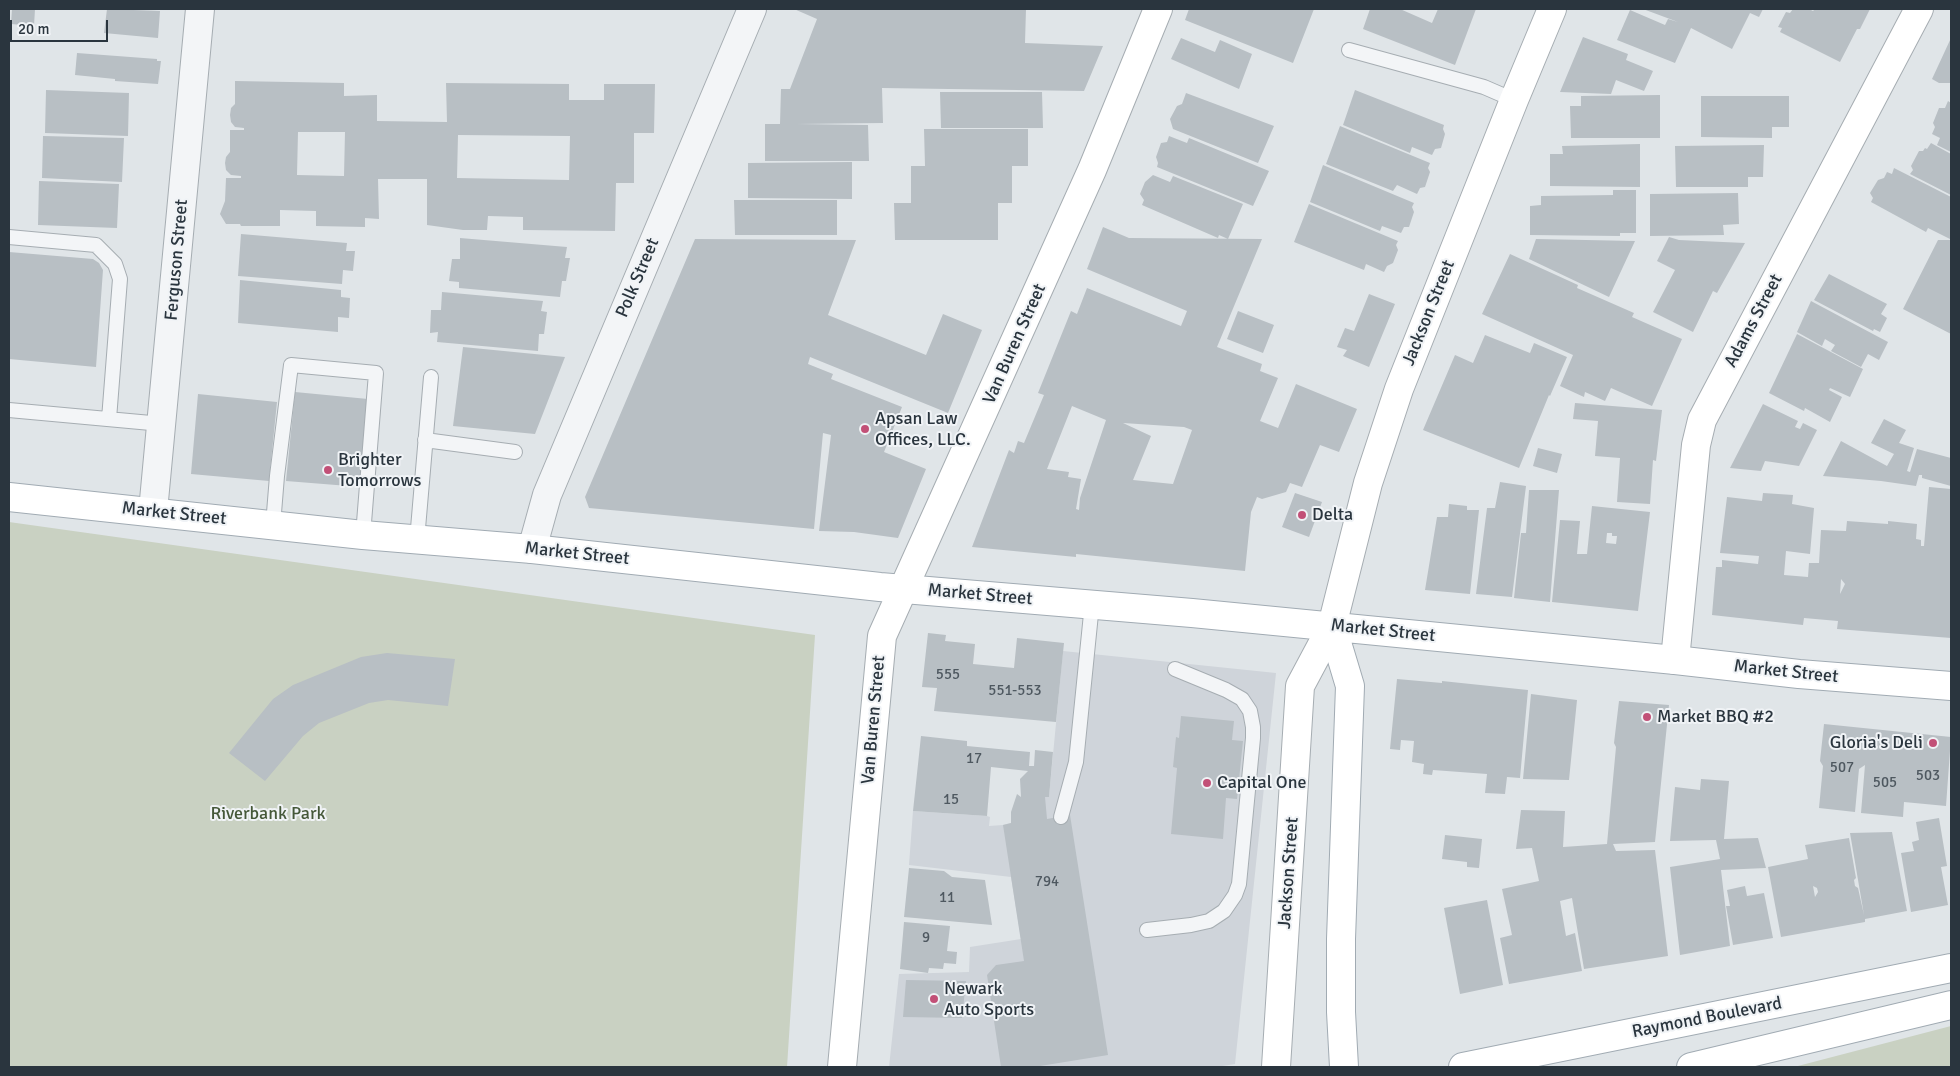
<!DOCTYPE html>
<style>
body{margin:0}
#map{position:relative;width:1960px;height:1076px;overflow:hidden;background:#e0e5e8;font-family:Signika,sans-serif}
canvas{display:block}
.frame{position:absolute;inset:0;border:10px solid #2a353e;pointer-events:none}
.scale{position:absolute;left:10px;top:20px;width:98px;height:22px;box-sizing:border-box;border:2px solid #2a353e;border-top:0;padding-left:6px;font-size:15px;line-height:18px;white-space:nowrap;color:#2a353e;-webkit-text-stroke:4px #f0f3f6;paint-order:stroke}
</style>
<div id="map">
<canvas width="1960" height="1076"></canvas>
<div class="frame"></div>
<div class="scale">20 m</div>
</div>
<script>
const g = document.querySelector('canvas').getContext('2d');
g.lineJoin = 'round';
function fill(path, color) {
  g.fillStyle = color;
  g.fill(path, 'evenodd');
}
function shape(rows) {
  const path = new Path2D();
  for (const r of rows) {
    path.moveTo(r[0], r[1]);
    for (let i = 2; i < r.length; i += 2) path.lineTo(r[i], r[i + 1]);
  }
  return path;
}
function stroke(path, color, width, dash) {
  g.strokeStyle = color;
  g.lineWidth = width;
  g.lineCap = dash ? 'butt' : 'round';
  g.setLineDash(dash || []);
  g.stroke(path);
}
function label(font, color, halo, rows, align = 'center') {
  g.font = font + ' Signika,sans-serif';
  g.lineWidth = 4;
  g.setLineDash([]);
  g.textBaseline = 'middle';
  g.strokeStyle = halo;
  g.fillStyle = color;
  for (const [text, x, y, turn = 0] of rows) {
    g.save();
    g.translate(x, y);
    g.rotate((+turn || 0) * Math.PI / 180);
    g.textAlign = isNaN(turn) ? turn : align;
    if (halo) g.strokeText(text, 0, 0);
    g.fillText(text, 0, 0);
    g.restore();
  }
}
fill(shape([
 [1063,651,1276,673,1235,1064,1216,1067,889,1067,899,974,969,972,970,947,1021,939,1011,877,909,865,913,811,987,816,990,817,989,826,1003,825,1011,823,1045,797,1049,796]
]), '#cfd4da');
fill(shape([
 [9,522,815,635,787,1067,9,1067],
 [1951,1026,1951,1067,1794,1067]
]), '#c9d1c2');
fill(shape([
 [12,9,35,9,34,26,11,24],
 [107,9,160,11,158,38,104,33],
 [794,9,1026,9,1025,43,1103,46,1084,91,882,88,883,123,797,124,868,125,869,161,765,161,765,124,780,124,781,89,790,89,817,19],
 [1189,9,1314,9,1293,63,1185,20],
 [1370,9,1400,9,1432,23,1438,9,1476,9,1455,65,1363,29],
 [1643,9,1763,9,1759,17,1750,13,1732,49,1691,28,1675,63,1617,40,1630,10,1665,25,1668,19,1678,22],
 [1793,9,1809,9,1813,11,1815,9,1870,9,1860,29,1857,29,1840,62,1780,32,1782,28,1778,27,1786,12,1790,13],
 [1583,37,1628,54,1626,60,1653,71,1644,91,1616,80,1611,94,1560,92],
 [1181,38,1215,52,1220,40,1252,54,1239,89,1171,59],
 [1951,38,1951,83,1939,83,1932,79],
 [77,53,157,59,157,61,161,61,158,84,115,81,115,79,75,75],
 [235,81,344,83,344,96,377,95,377,121,447,122,446,83,569,84,569,100,604,100,604,84,655,84,654,133,634,133,634,183,616,183,615,231,523,230,523,217,488,216,487,230,463,230,427,225,427,179,378,179,379,219,365,218,365,227,316,226,316,211,280,210,280,226,241,226,240,224,226,224,220,214,225,201,226,178,241,178,241,176,231,175,226,170,225,163,226,157,230,152,230,130,244,130,244,128,235,127,231,122,230,115,231,108,235,104],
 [298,132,345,132,344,176,297,175],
 [458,135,570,136,569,180,457,178],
 [46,90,129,93,128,136,45,133],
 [1355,90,1444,125,1443,129,1445,134,1441,148,1435,149,1432,155,1412,147,1410,153,1343,125],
 [940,92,1042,92,1043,128,941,128],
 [1186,93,1274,126,1258,163,1173,129,1170,119,1177,106,1182,104],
 [1660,95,1660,138,1571,138,1570,106,1581,106,1581,96],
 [1701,96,1789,96,1789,127,1772,127,1772,138,1701,137],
 [1948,101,1951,103,1951,152,1937,145,1940,138,1932,134,1935,127,1933,123,1939,108,1945,108],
 [1340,126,1430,163,1428,168,1430,172,1425,187,1420,188,1417,194,1397,185,1393,191,1326,164],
 [924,129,1028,129,1028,166,1012,166,1012,203,998,203,998,240,895,240,894,203,926,203,911,203,911,166,925,166],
 [43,136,124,138,122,182,42,178],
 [1169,136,1187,143,1189,138,1269,171,1253,206,1157,167,1158,163,1156,157,1161,143,1167,142],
 [1931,143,1951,154,1951,195,1910,174,1913,170,1911,166,1919,151,1923,151,1925,148,1927,149],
 [1640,144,1640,187,1550,186,1550,154,1563,154,1562,146],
 [1764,145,1763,177,1748,177,1748,187,1676,187,1675,146],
 [852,162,852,199,748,198,748,163],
 [1323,165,1414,203,1412,207,1414,212,1409,227,1404,227,1401,233,1382,226,1380,231,1310,202],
 [1894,168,1951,197,1950,239,1928,228,1926,232,1871,202,1873,198,1870,193,1878,180,1884,178,1887,172,1892,174],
 [1153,175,1170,182,1173,176,1243,204,1228,239,1219,235,1218,238,1142,205,1144,200,1140,194,1145,182],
 [39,181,119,184,117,228,38,225],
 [1613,190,1636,190,1636,233,1620,233,1620,236,1530,235,1530,206,1541,205,1541,196,1613,195],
 [1738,193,1739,224,1723,225,1724,235,1650,236,1650,194],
 [734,200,837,200,837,235,735,235],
 [1309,204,1398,241,1396,245,1398,250,1393,263,1387,266,1384,272,1366,264,1364,270,1294,242],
 [1103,227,1129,238,1262,239,1217,347,1262,364,1260,371,1278,378,1260,421,1278,428,1296,384,1357,409,1339,452,1320,445,1302,487,1290,483,1286,492,1262,499,1257,497,1251,512,1245,571,1076,554,1076,557,972,547,1009,450,1014,453,1018,441,1024,443,1044,395,1038,393,1071,311,1077,314,1087,288,1181,326,1187,311,1087,269],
 [1072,406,1106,420,1080,498,1079,510,1076,509,1081,479,1068,477,1069,472,1047,469],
 [1123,423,1184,427,1192,430,1173,484,1133,480,1151,436],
 [241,234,347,243,346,251,355,251,353,271,343,270,342,284,238,276],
 [1669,237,1679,240,1745,243,1717,293,1713,291,1693,332,1653,312,1675,270,1657,261],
 [460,238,567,247,565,258,570,258,566,281,562,281,560,297,459,288,459,282,449,281,452,259,460,259],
 [695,239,856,240,828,315,926,355,943,314,982,330,948,413,810,357,808,364,833,374,831,379,902,407,884,452,926,469,898,538,854,532,819,531,831,435,823,433,814,529,589,508,585,497],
 [1536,239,1635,241,1609,297,1529,259],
 [1938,240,1951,240,1951,334,1903,309],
 [9,252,93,259,99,263,103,270,96,367,9,359],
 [1510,254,1578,285,1577,288,1634,313,1632,317,1682,339,1652,406,1611,388,1605,401,1585,392,1584,397,1560,386,1573,355,1482,314],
 [1829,274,1887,304,1881,314,1887,318,1880,332,1874,329,1873,331,1814,300],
 [240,280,341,290,341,297,350,298,349,318,338,317,338,332,238,323],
 [442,292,543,301,541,311,547,312,544,334,539,334,538,351,437,342,438,332,430,333,431,310,441,310],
 [1369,294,1395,304,1369,367,1343,356,1347,350,1337,347,1345,328,1354,331],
 [1811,301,1888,342,1879,360,1868,354,1861,367,1831,351,1835,345,1825,339,1822,346,1797,332],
 [1238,311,1274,325,1263,353,1227,339],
 [1797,334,1863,369,1850,397,1830,388,1829,390,1842,397,1830,422,1805,408,1804,411,1769,393],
 [1485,335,1530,353,1534,343,1567,357,1550,396,1549,395,1519,468,1423,430,1455,355,1473,363],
 [463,347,565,357,535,434,453,426],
 [295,392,368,399,361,487,286,481],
 [198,394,277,402,269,481,191,474],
 [1575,403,1662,410,1656,461,1653,460,1650,504,1617,502,1620,458,1595,456,1598,421,1573,419],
 [1763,404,1798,421,1795,427,1800,429,1803,423,1817,430,1799,466,1765,461,1761,471,1730,468],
 [1884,419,1906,430,1899,443,1914,448,1907,471,1910,472,1917,449,1951,458,1951,486,1922,478,1922,475,1919,475,1916,486,1881,481,1823,476,1841,441,1887,466,1894,454,1871,443],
 [1538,448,1562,454,1557,473,1533,466],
 [1500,482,1526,486,1512,597,1476,594,1487,508,1495,508],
 [1929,487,1951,489,1951,638,1837,629,1838,621,1804,618,1803,625,1712,615,1716,567,1722,567,1722,560,1758,564,1759,556,1720,553,1727,497,1762,501,1763,493,1793,495,1792,504,1814,508,1810,554,1786,551,1784,575,1808,577,1809,563,1819,563,1821,530,1846,531,1847,521,1888,524,1888,521,1917,524,1916,539,1921,540,1921,546,1924,546],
 [1841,579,1845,584,1840,594],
 [1529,490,1559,490,1550,602,1514,598,1521,533,1526,533],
 [1295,493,1322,502,1309,537,1282,527],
 [1449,504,1467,506,1467,510,1479,510,1470,594,1425,590,1437,517,1448,517],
 [1592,506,1650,512,1638,611,1552,602,1560,520,1580,521,1577,554,1587,554],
 [1607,533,1612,533,1612,536,1617,536,1616,544,1606,543],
 [928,633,946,635,945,641,975,644,973,664,1014,668,1017,638,1064,643,1056,722,934,711,937,688,922,687],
 [387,653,455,659,448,706,388,700,369,703,319,723,303,736,265,781,229,753,273,699,293,685,361,657],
 [1397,679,1442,683,1442,681,1528,690,1520,778,1507,777,1505,794,1485,793,1487,774,1433,770,1432,775,1423,774,1424,764,1412,762,1414,741,1401,740,1400,750,1390,749],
 [1531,694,1577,700,1569,780,1523,779],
 [1619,701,1669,705,1655,842,1613,844,1616,851,1655,850,1668,956,1584,969,1572,898,1560,901,1566,936,1575,933,1582,971,1509,984,1500,938,1512,935,1502,889,1539,881,1532,848,1516,849,1521,810,1565,811,1563,847,1607,844,1616,747,1614,743],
 [1181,716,1234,721,1232,740,1243,741,1237,799,1226,798,1223,839,1171,834,1177,768,1173,767,1176,737,1179,738],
 [1824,724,1951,737,1946,806,1904,802,1903,817,1861,813,1865,765,1859,769,1855,812,1819,808,1823,766,1820,761],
 [921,736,967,741,967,746,1030,752,1029,766,1034,766,1035,750,1053,752,1049,797,1045,797,1047,819,1070,815,1108,1055,1034,1067,1001,1067,987,975,996,965,1024,961,1003,825,1011,823,1011,812,1017,794,1021,797,1020,779,1028,771,991,767,987,816,913,811],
 [1701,779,1729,781,1724,839,1758,838,1766,868,1721,870,1730,946,1680,955,1670,867,1720,859,1716,840,1670,841,1675,787,1700,790],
 [1939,818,1947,866,1941,867,1948,905,1911,912,1901,853,1914,851,1912,842,1919,840,1916,822],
 [1892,832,1907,911,1865,919,1865,922,1781,937,1768,867,1808,859,1805,845,1849,838,1856,878,1854,880,1855,886,1858,888,1864,915,1850,833],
 [1813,886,1817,888,1818,892,1815,897],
 [1445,835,1482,839,1479,868,1467,867,1467,862,1442,859],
 [909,868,944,871,952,877,985,880,992,925,904,917],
 [1745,886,1747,896,1764,893,1773,938,1733,945,1726,906,1730,906,1727,890],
 [1487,900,1503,985,1460,994,1444,908],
 [904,922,950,926,947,951,957,952,956,964,944,963,943,969,929,968,928,973,900,969],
 [906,980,966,981,962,1018,903,1017]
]), '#b8bfc4');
const lane = shape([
 [1349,50,1484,87,1514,100],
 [9,237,96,245,115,264,120,279,109,419],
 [9,410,162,424],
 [425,440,515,452],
 [273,525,277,476,291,365,376,373,363,535],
 [417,540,431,377],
 [1061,817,1076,762,1092,604],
 [1147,930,1191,925,1209,921,1224,911,1235,895,1239,884,1253,738,1253,727,1250,711,1242,699,1226,690,1175,669]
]);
const street = shape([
 [153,511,200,9],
 [532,549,547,495,752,9]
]);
const secondary = shape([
 [1675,660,1696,445,1702,420,1919,9],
 [842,1067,882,636,1092,170,1158,9],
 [1276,1067,1300,686,1332,626,1368,483,1399,389,1514,100,1552,9]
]);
const primary = shape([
 [9,497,363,535,532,549,880,587,1192,613,1675,660,1799,674,1951,686],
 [1332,626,1350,686,1341,939,1341,1012,1344,1067],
 [1463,1067,1951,968],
 [1691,1067,1951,1005]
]);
stroke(lane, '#a6adb2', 16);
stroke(street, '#a6adb2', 30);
stroke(secondary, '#a6adb2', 30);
stroke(primary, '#a1abb3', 30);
stroke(lane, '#f3f5f7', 14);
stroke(street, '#f3f5f7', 28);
stroke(secondary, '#fff', 28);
stroke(primary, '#fff', 28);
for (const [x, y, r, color] of [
 [865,429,5,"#c25077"],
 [328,470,5,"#c25077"],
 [1302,515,5,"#c25077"],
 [1647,717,5,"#c25077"],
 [1933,743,5,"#c25077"],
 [1207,783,5,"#c25077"],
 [934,999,5,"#c25077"]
]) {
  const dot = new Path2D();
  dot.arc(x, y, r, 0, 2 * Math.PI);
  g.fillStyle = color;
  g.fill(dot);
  stroke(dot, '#f0f3f6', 2);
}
label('15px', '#4e5860', null, [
 ["555",948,675],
 ["551-553",1015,691],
 ["17",974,759],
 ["507",1842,768],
 ["503",1928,776],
 ["505",1885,783],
 ["15",951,800],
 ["794",1047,882],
 ["11",947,898],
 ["9",926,938]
]);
label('18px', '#2a353e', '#f0f3f6', [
 ["Ferguson Street",177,260,-85],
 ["Polk Street",638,278,-67],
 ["Jackson Street",1429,313,-68],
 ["Adams Street",1754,321,-62],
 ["Van Buren Street",1015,344,-66],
 ["Market Street",174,514,6],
 ["Market Street",577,554,6],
 ["Market Street",980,595,5],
 ["Market Street",1383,631,6],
 ["Market Street",1786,672,6],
 ["Van Buren Street",874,720,-85],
 ["Jackson Street",1289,873,-86],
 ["Raymond Boulevard",1707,1018,-11]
]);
label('18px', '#2a353e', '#f0f3f6', [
 ["Apsan Law",875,419],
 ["Offices, LLC.",875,440],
 ["Brighter",338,460],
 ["Tomorrows",338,481],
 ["Delta",1312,515],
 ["Market BBQ #2",1657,717],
 ["Gloria's Deli",1923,743,"right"],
 ["Capital One",1217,783],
 ["Newark",944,989],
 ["Auto Sports",944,1010]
], 'left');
label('18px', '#455839', '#f0f3f6', [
 ["Riverbank Park",268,814]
]);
</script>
